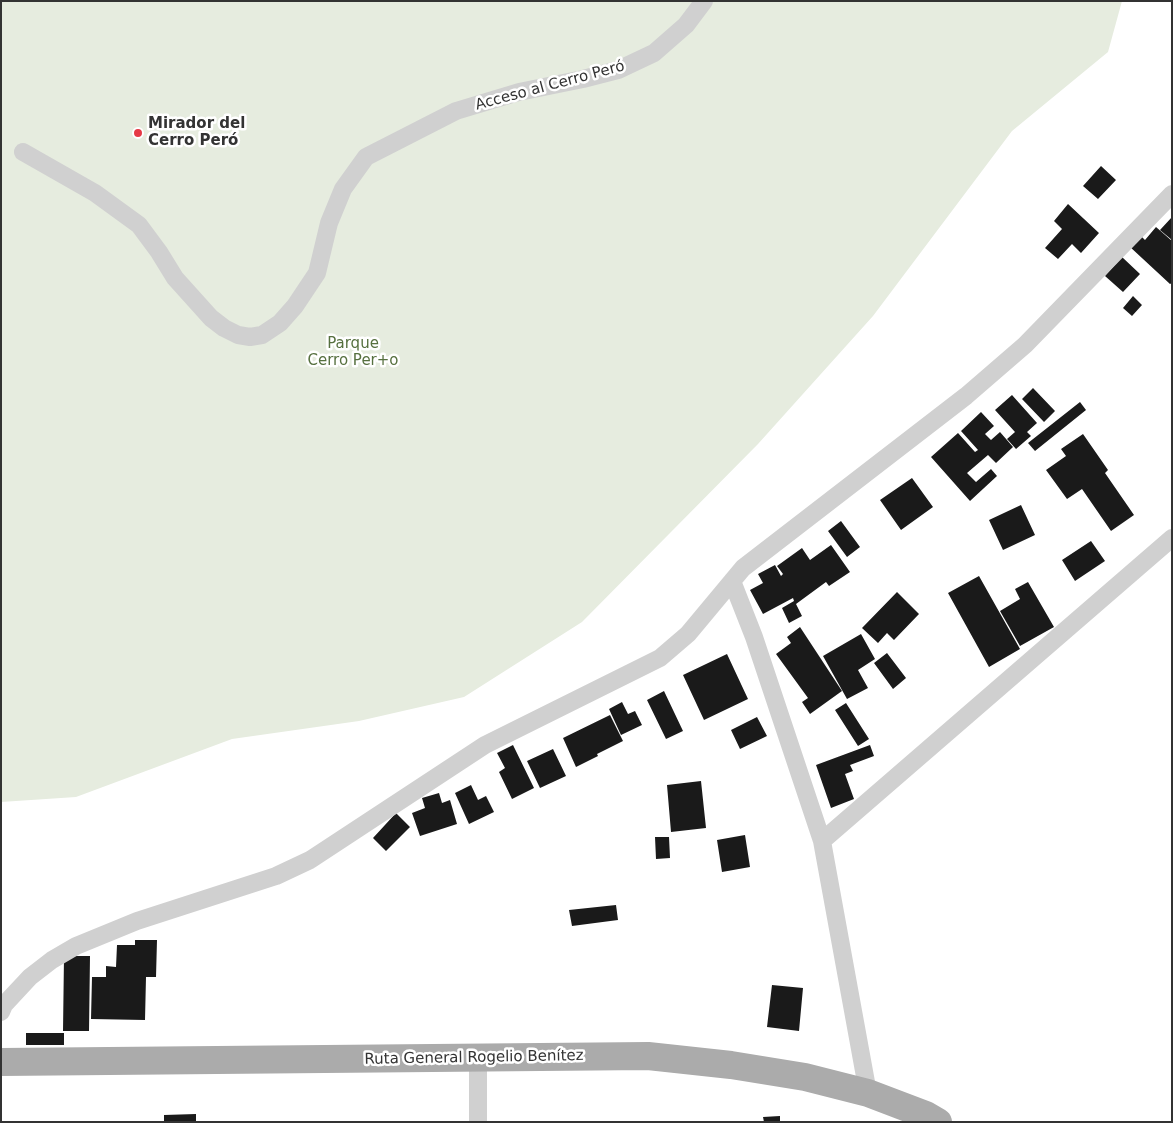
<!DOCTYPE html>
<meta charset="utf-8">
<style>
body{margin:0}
#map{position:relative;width:1173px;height:1123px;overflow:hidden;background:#fff;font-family:"DejaVu Sans",sans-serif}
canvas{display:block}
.frame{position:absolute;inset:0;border:2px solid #333;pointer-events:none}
</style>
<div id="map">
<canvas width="1173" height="1123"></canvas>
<div class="frame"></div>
</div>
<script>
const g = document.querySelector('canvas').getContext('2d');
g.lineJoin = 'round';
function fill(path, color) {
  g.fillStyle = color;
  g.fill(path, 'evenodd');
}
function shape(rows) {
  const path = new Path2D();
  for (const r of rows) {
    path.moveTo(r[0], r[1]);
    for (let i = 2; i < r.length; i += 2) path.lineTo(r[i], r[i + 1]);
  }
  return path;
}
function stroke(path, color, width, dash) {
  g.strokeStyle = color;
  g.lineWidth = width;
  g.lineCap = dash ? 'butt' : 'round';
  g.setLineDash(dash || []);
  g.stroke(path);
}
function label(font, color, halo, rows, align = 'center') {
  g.font = font + ' "DejaVu Sans",sans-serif';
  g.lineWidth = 5;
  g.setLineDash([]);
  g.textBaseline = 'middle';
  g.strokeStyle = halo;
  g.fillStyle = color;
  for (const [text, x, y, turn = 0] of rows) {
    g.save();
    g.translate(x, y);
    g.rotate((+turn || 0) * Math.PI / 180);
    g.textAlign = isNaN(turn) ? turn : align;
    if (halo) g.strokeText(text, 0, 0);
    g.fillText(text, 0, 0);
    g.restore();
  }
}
fill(shape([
 [1,1,1122,1,1108,52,1012,131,873,316,758,444,582,622,464,697,359,721,232,739,76,797,1,802]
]), '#e6ecdf');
fill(shape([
 [1101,166,1116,180,1098,199,1083,186],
 [1068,204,1099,233,1081,253,1072,244,1058,259,1045,248,1062,229,1054,221],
 [1172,217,1172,240,1160,230],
 [1156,227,1172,241,1172,283,1170,284,1129,246,1140,235,1145,240],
 [1122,257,1140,274,1123,292,1105,276],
 [1133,296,1142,305,1132,316,1123,308],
 [1033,388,1055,411,1044,422,1022,399],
 [1012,395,1037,423,1027,432,1031,436,1016,449,1007,439,1015,432,995,410],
 [1080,402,1086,410,1035,451,1028,443],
 [981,412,994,426,985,434,991,440,1000,432,1013,447,996,463,988,455,967,473,976,482,991,469,997,476,970,501,931,457,958,433,975,452,978,450,961,431],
 [1083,434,1108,470,1105,473,1134,515,1111,531,1082,489,1067,499,1046,470,1066,456,1061,449],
 [912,478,933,507,901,530,880,500],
 [1021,505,1035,535,1003,550,989,520],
 [841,521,860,547,847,557,828,531],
 [1091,541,1105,561,1075,581,1062,560],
 [831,545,850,572,829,586,826,582,796,604,802,616,789,623,782,608,794,601,793,598,763,614,750,590,763,583,758,574,775,565,781,576,783,574,777,566,802,548,810,560],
 [979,576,1020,649,989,667,948,593],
 [1028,582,1054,627,1020,646,1000,611,1020,599,1015,589],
 [897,592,919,614,894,640,887,633,878,643,862,628],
 [800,627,842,691,810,714,802,702,808,698,776,654,791,643,787,637],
 [861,634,875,659,858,670,868,688,847,699,823,656],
 [887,653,906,678,893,689,874,663],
 [727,654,748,699,704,720,683,675],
 [664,691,683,731,666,739,647,700],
 [622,702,628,714,635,711,642,725,621,735,609,709],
 [846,703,869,739,858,746,835,710],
 [610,715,623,741,597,754,598,756,576,767,563,738],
 [757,717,767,736,740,749,731,730],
 [513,745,534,788,512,799,499,772,505,768,497,753],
 [870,745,874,756,850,765,853,771,845,774,854,799,831,808,816,765],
 [553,749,566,776,540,788,527,761],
 [701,781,706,828,671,832,667,785],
 [471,785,478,800,486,796,494,812,469,824,455,793],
 [439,793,442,803,450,800,457,824,420,836,412,813,425,808,422,798],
 [396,813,410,827,386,851,373,838],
 [745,835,750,867,722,872,717,840],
 [655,837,669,837,670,858,656,859],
 [616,905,618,920,572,926,569,910],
 [135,940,157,940,156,977,146,977,145,1020,91,1019,92,977,106,977,106,966,116,967,117,945,135,945],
 [64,956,90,956,89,1031,63,1031],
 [772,985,803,988,799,1031,767,1027],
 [26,1033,64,1033,64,1045,26,1045],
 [196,1114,196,1122,164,1122,164,1115],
 [780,1116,780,1122,764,1122,763,1117]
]), '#1a1a1a');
stroke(shape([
 [23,152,95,193,139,225,159,252,175,278,211,318,224,328,238,335,250,337,262,335,280,323,295,306,317,273,329,223,343,189,366,157,456,111,519,92,583,79,618,70,654,53,686,25,704,1],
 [732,581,754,637,822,841,868,1093],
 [822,841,1172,538],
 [1,1012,4,1005,30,977,52,960,76,946,137,921,276,876,310,860,485,745,660,658,688,634,743,568,966,396,1025,345,1172,194],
 [478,1058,478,1122]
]), '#d0d0d0', 18);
stroke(shape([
 [1,1062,648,1056,731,1065,805,1077,868,1093,926,1115,938,1122]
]), '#ababab', 28);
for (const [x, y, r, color] of [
 [138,133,5,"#e63946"]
]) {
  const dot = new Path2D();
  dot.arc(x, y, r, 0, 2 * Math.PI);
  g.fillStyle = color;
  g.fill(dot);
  stroke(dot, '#fff', 2);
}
label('15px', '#333', '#fff', [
 ["Acceso al Cerro Peró",550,86,-15],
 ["Ruta General Rogelio Benítez",474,1058,-1]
]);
label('bold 15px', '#333', '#fff', [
 ["Mirador del",148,124],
 ["Cerro Peró",148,141]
], 'left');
label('15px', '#56703f', '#fff', [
 ["Parque",353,344],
 ["Cerro Per+o",353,361]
]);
</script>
